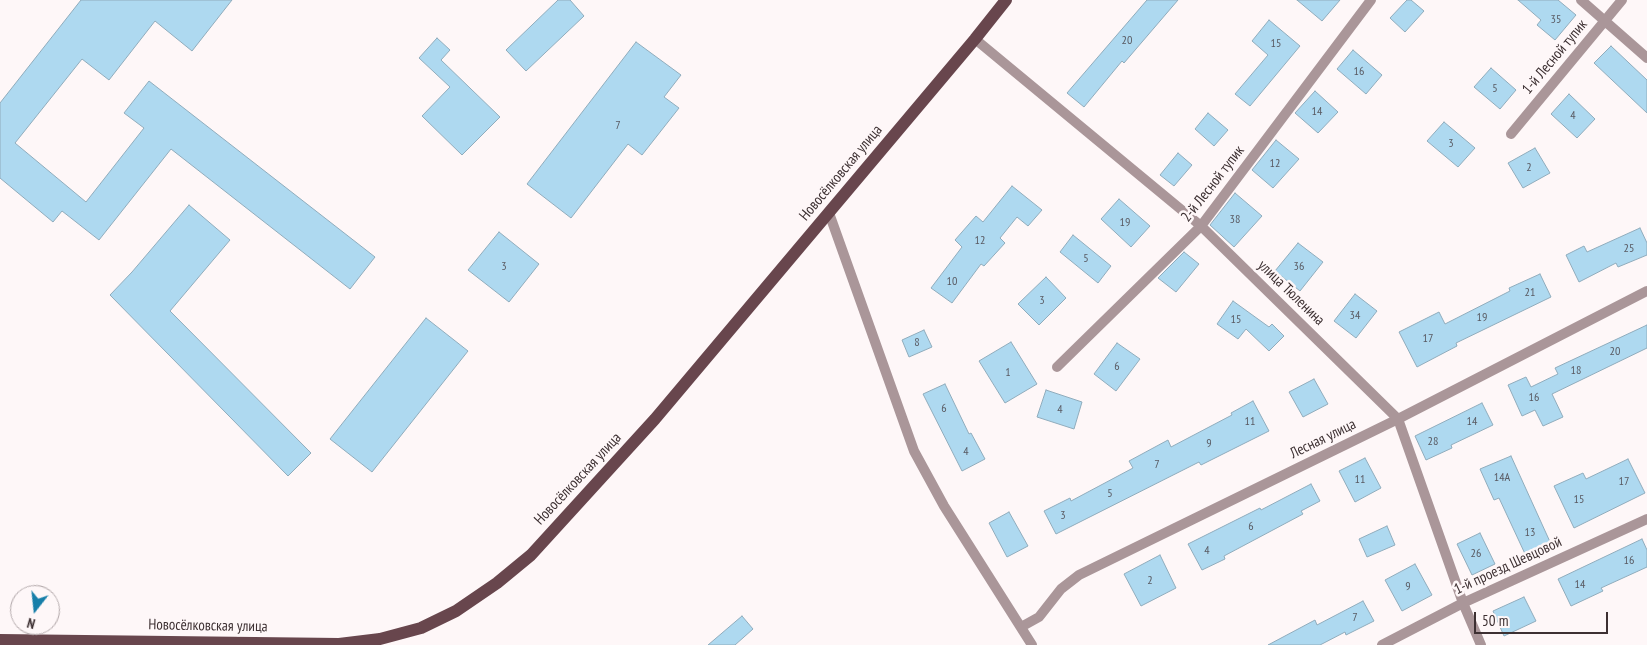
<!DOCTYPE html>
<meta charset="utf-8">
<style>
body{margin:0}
#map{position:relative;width:1647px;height:645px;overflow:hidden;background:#fef7f8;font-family:"PT Sans Narrow",sans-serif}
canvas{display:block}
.north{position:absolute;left:10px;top:585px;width:50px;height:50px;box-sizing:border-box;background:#fef7f8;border:1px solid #b1a7a9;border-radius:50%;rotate:196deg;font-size:14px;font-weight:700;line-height:20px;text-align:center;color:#3d3032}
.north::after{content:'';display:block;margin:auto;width:18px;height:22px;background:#177fa9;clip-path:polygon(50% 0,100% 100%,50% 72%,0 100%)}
.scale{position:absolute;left:1474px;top:612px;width:134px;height:22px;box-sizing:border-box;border:2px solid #3d3032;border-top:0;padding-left:6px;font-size:15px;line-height:18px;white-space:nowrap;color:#3d3032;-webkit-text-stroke:4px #fef7f8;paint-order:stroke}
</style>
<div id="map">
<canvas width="1647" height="645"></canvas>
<div class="north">N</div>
<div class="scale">50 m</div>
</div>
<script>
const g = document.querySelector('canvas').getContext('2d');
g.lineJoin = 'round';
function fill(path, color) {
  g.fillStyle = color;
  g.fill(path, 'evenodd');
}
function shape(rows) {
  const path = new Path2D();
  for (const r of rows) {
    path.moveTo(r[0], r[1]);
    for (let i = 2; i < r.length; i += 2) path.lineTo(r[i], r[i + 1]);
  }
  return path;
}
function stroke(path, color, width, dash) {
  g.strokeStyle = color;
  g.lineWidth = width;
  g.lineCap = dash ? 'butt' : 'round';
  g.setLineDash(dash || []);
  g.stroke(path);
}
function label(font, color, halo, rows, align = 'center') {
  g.font = font + ' "PT Sans Narrow",sans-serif';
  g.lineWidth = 5;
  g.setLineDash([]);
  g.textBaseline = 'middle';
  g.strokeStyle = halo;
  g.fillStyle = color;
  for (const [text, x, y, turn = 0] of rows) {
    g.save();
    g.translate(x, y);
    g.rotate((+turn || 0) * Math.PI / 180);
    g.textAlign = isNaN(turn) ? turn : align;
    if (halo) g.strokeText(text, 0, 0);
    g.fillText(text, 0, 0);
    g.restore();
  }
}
const building = shape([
 [81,0,232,0,192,51,155,21,109,80,82,59,15,143,86,202,144,128,124,113,149,81,375,257,350,289,171,149,99,240,62,211,53,222,0,178,0,103,81,0],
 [558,0,570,0,584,16,526,71,506,50,558,0],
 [1147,0,1178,0,1124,63,1122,61,1084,107,1067,93,1147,0],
 [1297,0,1340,0,1322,21,1297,0],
 [1407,0,1411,0,1424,11,1405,32,1390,18,1407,0],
 [1518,0,1558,0,1576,15,1555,40,1537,25,1541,20,1518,0],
 [1269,20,1300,46,1250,106,1235,94,1268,55,1252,41,1269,20],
 [437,38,450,50,441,60,500,117,462,155,422,116,450,87,419,58,437,38],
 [636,42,681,75,664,97,679,108,642,155,628,144,571,218,527,184,636,42],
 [1611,46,1647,80,1647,113,1594,63,1611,46],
 [1353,50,1382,75,1366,94,1337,69,1353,50],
 [1491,68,1516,90,1500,109,1474,87,1491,68],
 [1315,91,1338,112,1318,133,1295,113,1315,91],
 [1569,94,1595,119,1577,138,1551,114,1569,94],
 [1208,113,1228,130,1214,146,1195,129,1208,113],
 [1444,122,1475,148,1458,167,1427,141,1444,122],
 [1276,140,1299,159,1273,188,1252,170,1276,140],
 [1535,148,1550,173,1523,188,1508,163,1535,148],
 [1178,153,1192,165,1174,186,1160,175,1178,153],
 [1012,186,1042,210,1028,226,1017,217,1000,238,1005,243,984,266,981,264,952,303,931,288,962,247,955,240,976,216,983,222,1012,186],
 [1235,193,1262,216,1234,247,1210,225,1235,193],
 [1119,199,1150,226,1131,247,1101,219,1119,199],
 [189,205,230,240,170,311,311,453,288,476,110,295,132,272,189,205],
 [1640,228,1647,243,1647,255,1618,267,1616,263,1579,282,1566,255,1584,246,1587,252,1640,228],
 [499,232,539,264,509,302,468,270,499,232],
 [1073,235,1111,266,1098,283,1060,252,1073,235],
 [1298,243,1323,262,1300,291,1275,271,1298,243],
 [1184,252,1199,264,1176,292,1158,278,1184,252],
 [1540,274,1551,297,1456,343,1457,346,1417,367,1399,332,1439,312,1445,324,1510,291,1509,288,1540,274],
 [1046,277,1066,298,1039,325,1018,304,1046,277],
 [1355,294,1377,311,1356,338,1334,321,1355,294],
 [1233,301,1269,327,1272,324,1284,336,1269,351,1246,329,1238,339,1217,324,1233,301],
 [426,318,468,351,372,472,330,439,426,318],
 [1647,325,1647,348,1552,394,1563,417,1543,426,1535,410,1522,416,1508,385,1526,377,1531,387,1558,374,1555,368,1647,325],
 [924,330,932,347,909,357,902,340,924,330],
 [1011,342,1037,384,1005,403,979,361,1011,342],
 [1117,343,1140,359,1116,391,1094,374,1117,343],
 [1314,379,1328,404,1303,417,1289,392,1314,379],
 [945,384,969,434,971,433,985,459,962,471,923,394,945,384],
 [1046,390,1082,402,1074,429,1037,417,1046,390],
 [1253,401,1269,431,1201,465,1199,462,1056,534,1044,511,1070,498,1071,501,1133,468,1129,461,1168,440,1171,447,1232,415,1231,413,1253,401],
 [1482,403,1493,425,1451,445,1452,448,1426,460,1415,436,1482,403],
 [1511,456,1551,544,1526,556,1499,498,1494,500,1480,469,1511,456],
 [1365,458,1381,488,1355,502,1339,471,1365,458],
 [1628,459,1645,493,1574,528,1554,486,1583,473,1586,479,1628,459],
 [1311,484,1320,501,1301,511,1303,514,1224,556,1225,559,1202,570,1188,544,1260,508,1261,510,1311,484],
 [1009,512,1028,546,1007,557,989,523,1009,512],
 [1387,526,1395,545,1367,557,1359,539,1387,526],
 [1480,533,1495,564,1472,575,1457,544,1480,533],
 [1642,539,1647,550,1647,567,1601,588,1603,591,1571,606,1558,579,1642,539],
 [1160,555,1176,588,1141,606,1124,574,1160,555],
 [1415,564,1432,595,1402,611,1385,580,1415,564],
 [1524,597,1536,621,1504,636,1493,611,1524,597],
 [1363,601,1374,621,1346,635,1345,632,1320,645,1268,645,1315,620,1317,625,1363,601],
 [742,616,753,629,735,645,708,645,742,616]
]);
fill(building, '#aed9f0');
stroke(building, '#90acbc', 1);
stroke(shape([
 [1581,0,1647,58],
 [975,39,1201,226,1398,419,1463,603,1481,645],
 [1511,134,1622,0],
 [829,213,914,451,944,506,1032,645],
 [1057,367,1201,226,1371,0],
 [1021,627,1039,617,1061,589,1079,575,1398,419,1647,291],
 [1382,645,1463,603,1647,519]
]), '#aa9699', 10);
stroke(shape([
 [0,640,339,644,380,639,421,628,456,611,497,583,531,555,655,419,975,39,1006,0]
]), '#68464d', 12);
label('12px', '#595a62', null, [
 ["35",1556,20],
 ["20",1127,41],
 ["15",1276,44],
 ["16",1359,72],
 ["5",1495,89],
 ["14",1317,112],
 ["4",1573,116],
 ["7",618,126],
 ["3",1451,144],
 ["12",1275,164],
 ["2",1529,168],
 ["38",1235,220],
 ["19",1125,223],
 ["12",980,241],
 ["25",1629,249],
 ["5",1086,259],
 ["3",504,267],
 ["36",1299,267],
 ["10",952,282],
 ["21",1530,293],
 ["3",1042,301],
 ["34",1355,316],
 ["19",1482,318],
 ["15",1236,320],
 ["17",1428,339],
 ["8",917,343],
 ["20",1615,352],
 ["6",1117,367],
 ["18",1576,371],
 ["1",1008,373],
 ["16",1534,398],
 ["6",944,409],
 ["4",1060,410],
 ["11",1250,422],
 ["14",1472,422],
 ["28",1433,442],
 ["9",1209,444],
 ["4",966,452],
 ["7",1157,465],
 ["14А",1502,478],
 ["11",1360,480],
 ["17",1624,482],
 ["5",1110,494],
 ["15",1579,500],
 ["3",1063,516],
 ["6",1251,527],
 ["13",1530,533],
 ["4",1207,551],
 ["26",1476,554],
 ["16",1629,561],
 ["2",1150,581],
 ["14",1580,585],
 ["9",1408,587],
 ["7",1355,618]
]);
label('15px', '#3d3032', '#fef7f8', [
 ["1-й Лесной тупик",1555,57,-50],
 ["Новосёлковская улица",841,173,-50],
 ["2-й Лесной тупик",1213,184,-52],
 ["улица Тюленина",1291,293,44],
 ["Лесная улица",1323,439,-26],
 ["Новосёлковская улица",578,479,-47],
 ["1-й проезд Шевцовой",1508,566,-25],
 ["Новосёлковская улица",208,626,1]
]);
</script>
